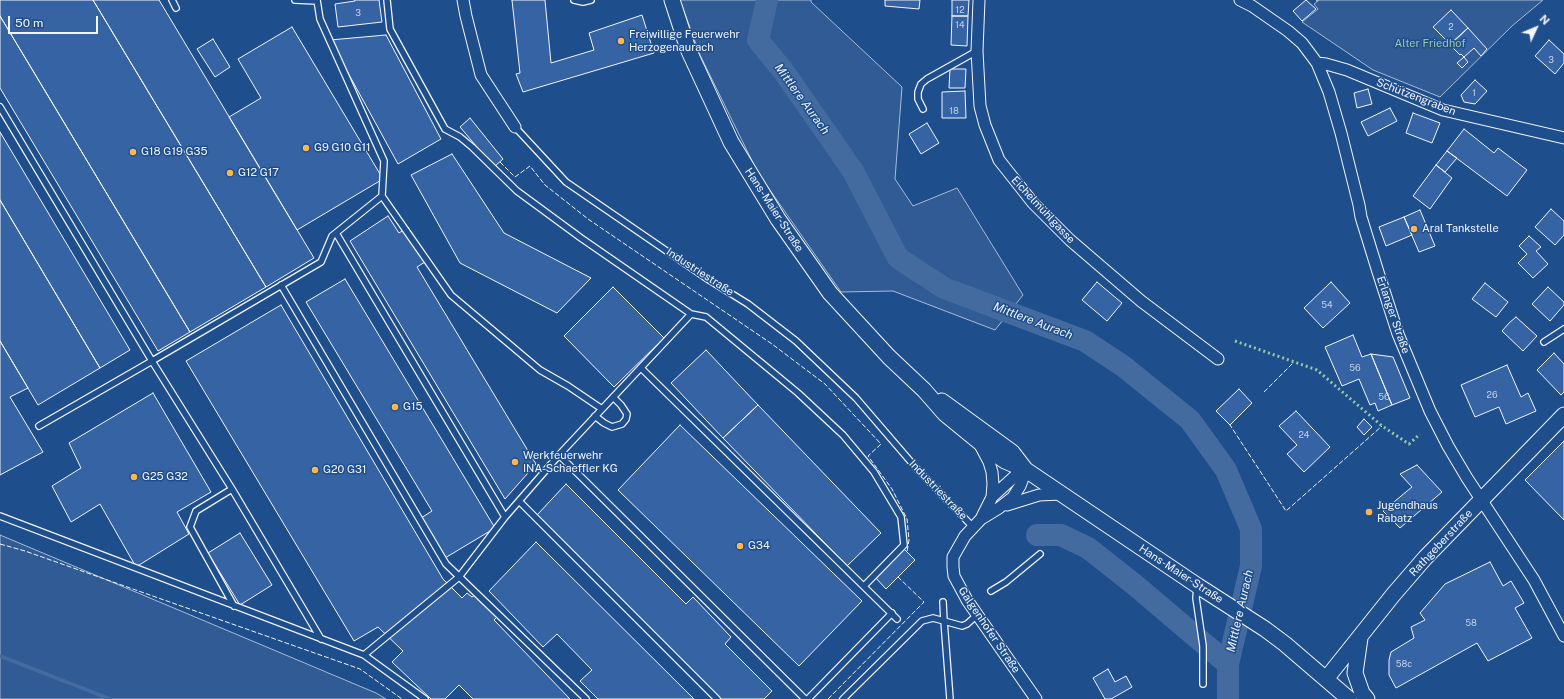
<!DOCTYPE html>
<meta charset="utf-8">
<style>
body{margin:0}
#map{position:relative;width:1564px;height:699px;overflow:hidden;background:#1f4e8c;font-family:"Public Sans",sans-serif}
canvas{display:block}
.north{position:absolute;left:1516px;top:8px;width:40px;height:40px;-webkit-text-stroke:3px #1f4e8c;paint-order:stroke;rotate:46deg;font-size:11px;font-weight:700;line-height:16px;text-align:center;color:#f2f6ff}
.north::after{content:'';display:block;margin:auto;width:14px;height:18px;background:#f2f6ff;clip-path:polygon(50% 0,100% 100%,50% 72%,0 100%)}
.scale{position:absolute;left:8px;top:16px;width:90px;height:18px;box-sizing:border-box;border:2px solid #f2f6ff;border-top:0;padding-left:5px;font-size:12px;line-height:14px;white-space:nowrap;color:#f2f6ff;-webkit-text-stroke:3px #1f4e8c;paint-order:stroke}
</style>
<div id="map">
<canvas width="1564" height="699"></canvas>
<div class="north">N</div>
<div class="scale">50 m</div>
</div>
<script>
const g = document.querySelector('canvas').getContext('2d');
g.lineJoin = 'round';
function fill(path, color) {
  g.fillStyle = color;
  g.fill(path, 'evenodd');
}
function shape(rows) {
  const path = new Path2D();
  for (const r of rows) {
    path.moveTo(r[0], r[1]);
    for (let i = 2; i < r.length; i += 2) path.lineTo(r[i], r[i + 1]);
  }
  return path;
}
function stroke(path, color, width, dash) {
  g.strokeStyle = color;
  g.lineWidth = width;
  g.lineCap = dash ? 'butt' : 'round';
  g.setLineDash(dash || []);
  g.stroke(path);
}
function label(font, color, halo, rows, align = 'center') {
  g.font = font + ' "Public Sans",sans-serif';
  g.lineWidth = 3;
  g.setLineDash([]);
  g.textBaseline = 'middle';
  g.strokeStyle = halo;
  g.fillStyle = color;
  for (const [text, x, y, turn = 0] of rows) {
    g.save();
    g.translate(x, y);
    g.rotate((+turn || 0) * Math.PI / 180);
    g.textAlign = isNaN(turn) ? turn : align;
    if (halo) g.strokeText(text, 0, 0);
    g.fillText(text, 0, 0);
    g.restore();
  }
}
const green = shape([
 [680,0,811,0,811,2,902,87,895,179,913,206,957,188,1023,295,995,330,893,291,841,292,758,173,700,55,680,0],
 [1319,0,1543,0,1512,26,1440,97,1373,70,1302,22,1318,9,1314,4,1319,0],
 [0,535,376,693,386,699,0,699,0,535]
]);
fill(green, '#305b95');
stroke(green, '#a8bbd7', 1);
stroke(shape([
 [0,656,110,699]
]), '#446ba0', 3.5);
stroke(shape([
 [767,0,758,40,784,72,853,171,898,258,944,288,1085,341,1123,366,1190,420,1226,470,1251,529,1251,566,1228,664,1228,699],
 [1037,535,1061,535,1088,548,1135,585,1228,664]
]), '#446ba0', 22);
const building = shape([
 [0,0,93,0,266,287,190,332,0,16,0,0],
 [93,0,159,0,314,258,266,287,93,0],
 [355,0,379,0,382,22,338,27,335,4,355,1,355,0],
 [512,0,545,0,551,63,594,50,589,33,642,15,654,53,523,92,516,74,520,73,512,0],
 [885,0,920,0,919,9,885,6,885,0],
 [952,0,969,0,968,16,952,16,952,0],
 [1306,0,1316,9,1302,21,1293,11,1306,0],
 [1451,10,1468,28,1450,44,1433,27,1451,10],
 [0,16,190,332,158,351,0,88,0,16],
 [952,16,968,16,967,46,951,45,952,16],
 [292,27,383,179,297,230,229,117,261,98,238,59,292,27],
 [1468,28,1487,49,1481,56,1474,48,1464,57,1461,54,1460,55,1450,45,1468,28],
 [386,35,441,139,398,164,330,40,386,35],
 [213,39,230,67,215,77,197,49,213,39],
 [1549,40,1564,54,1564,63,1555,74,1535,56,1549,40],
 [1464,57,1468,62,1462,68,1457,63,1464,57],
 [950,69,966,69,965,88,949,88,950,69],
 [1475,80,1487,91,1475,104,1464,102,1461,95,1475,80],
 [1368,89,1372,104,1357,108,1354,93,1368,89],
 [965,91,966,118,942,118,942,92,965,91],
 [1390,108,1397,121,1368,136,1361,122,1390,108],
 [1413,113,1440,123,1432,143,1406,133,1413,113],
 [470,118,503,159,494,167,460,127,470,118],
 [927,123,939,143,921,154,909,134,927,123],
 [1464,129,1494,153,1498,148,1527,170,1507,196,1447,151,1464,129],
 [0,132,130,350,100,368,0,200,0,132],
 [1447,151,1457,158,1445,172,1436,165,1447,151],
 [452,154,504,233,591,278,557,313,460,263,411,175,452,154],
 [1436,165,1452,178,1430,209,1413,196,1436,165],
 [0,200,100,368,38,405,0,341,0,200],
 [1551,209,1564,221,1564,235,1555,245,1535,227,1551,209],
 [1420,210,1435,246,1419,252,1404,217,1420,210],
 [388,216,399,233,408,227,428,260,417,267,536,464,505,499,350,241,388,216],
 [1404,217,1412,235,1386,246,1379,227,1404,217],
 [1529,236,1541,247,1536,251,1548,264,1533,278,1518,263,1527,254,1519,246,1529,236],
 [345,279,495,528,445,558,421,518,432,511,306,302,345,279],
 [1097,282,1122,303,1107,321,1082,300,1097,282],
 [1331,282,1350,303,1323,328,1304,308,1331,282],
 [1485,283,1508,302,1496,317,1472,299,1485,283],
 [613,287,664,338,614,387,564,336,613,287],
 [1548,287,1564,302,1564,305,1550,321,1532,304,1548,287],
 [281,305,443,579,462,598,467,593,472,597,477,593,499,615,494,620,570,699,473,699,459,685,445,699,431,699,392,662,403,651,378,627,354,641,186,361,281,305],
 [1516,317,1537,336,1523,351,1502,331,1509,323,1516,317],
 [1353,335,1362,357,1371,354,1392,405,1378,411,1375,403,1370,405,1359,379,1342,386,1325,347,1353,335],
 [0,341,28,388,10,397,43,452,0,475,0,341],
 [706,350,758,405,723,438,671,383,706,350],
 [1554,353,1564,364,1564,392,1561,395,1537,370,1554,353],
 [1371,354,1393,357,1410,398,1392,405,1371,354],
 [1507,365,1521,397,1528,393,1536,411,1506,424,1499,407,1475,417,1461,385,1507,365],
 [1239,389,1252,403,1230,425,1216,411,1239,389],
 [153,393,211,492,177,512,189,534,136,567,100,504,71,522,52,486,81,468,69,443,153,393],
 [758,405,881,533,847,566,723,438,758,405],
 [1296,411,1330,447,1304,472,1287,454,1297,445,1279,426,1296,411],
 [1364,419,1372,427,1364,435,1357,427,1364,419],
 [680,425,862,601,799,666,618,490,680,425],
 [1564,441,1564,520,1525,480,1564,441],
 [1417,465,1442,492,1400,528,1383,511,1412,487,1400,474,1417,465],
 [566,484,686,604,693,597,731,637,725,644,772,691,764,699,720,699,537,515,566,484],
 [240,533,272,585,240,605,208,553,240,533],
 [536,542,694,699,598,699,580,681,592,670,557,634,543,647,489,591,536,542],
 [904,549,915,560,886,589,875,577,904,549],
 [1490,562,1503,586,1511,581,1524,603,1515,608,1532,638,1488,661,1477,643,1396,688,1389,675,1389,660,1391,652,1414,638,1411,627,1425,620,1420,613,1445,584,1490,562],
 [1108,669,1115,682,1126,676,1132,687,1111,699,1105,699,1093,678,1108,669]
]);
fill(building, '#3563a3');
stroke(building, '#f2f6ff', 1);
const lane = shape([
 [172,0,176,8],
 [295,0,317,1],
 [317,0,320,19,384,161,382,196,451,295,540,370,568,386,602,409],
 [387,0,390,29,445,129,460,137,472,147,517,191,581,238,691,314],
 [574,0,583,2,591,0],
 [0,107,152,361,321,262,332,236,382,196],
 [923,109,918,99,918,92,921,84,927,79,977,51],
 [515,127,566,182,706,278,748,304,796,341,856,398,917,469,973,527],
 [336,233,505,517,559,455],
 [281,285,446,564,586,699],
 [1544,342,1564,329],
 [641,368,897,619],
 [595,416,604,423,612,427,622,424,626,419,627,414,621,405,613,397],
 [39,426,152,361,232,489,321,639],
 [232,489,196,511,190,527,234,606],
 [519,501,717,699],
 [0,516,364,655],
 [1197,587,1196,598,1203,646,1203,684],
 [991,591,1006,582,1040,554],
 [943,602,944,621,962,626,967,624,977,615],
 [425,699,364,655,459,577,505,517],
 [805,699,559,455,691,314,706,317,798,393,843,435,874,472,901,517,904,545,864,586],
 [808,699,892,613],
 [843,699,922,621,933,618,944,621,950,699]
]);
const street = shape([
 [463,0,466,16,481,75,515,127],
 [979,0,977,51,980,106,985,125,999,160,1033,203,1070,240,1141,301,1218,359],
 [1240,0,1252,6,1288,31,1302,43,1317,63,1329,92,1341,133,1359,205,1361,217,1378,272,1398,334,1430,411,1448,446,1467,478,1534,580,1564,636],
 [1317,63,1326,64,1347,70,1443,110,1564,138],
 [980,445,989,462,992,472,993,484,992,497],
 [1026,470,1020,486,1013,497,999,508,981,519,965,536,953,557,953,567,954,576,967,600,1036,699],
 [1007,505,1039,495,1061,494],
 [981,519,992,497,1015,476,1026,470]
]);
const secondary = shape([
 [672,0,688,49,731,142,778,219,830,293,889,357,924,390,945,414,989,450,1005,461,1026,470,1198,586,1265,629,1285,644,1349,699],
 [942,401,1012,452,1025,469],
 [1360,638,1355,673,1362,693,1367,699],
 [1326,679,1393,595,1425,558,1564,415]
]);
stroke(lane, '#f2f6ff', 8);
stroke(street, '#f2f6ff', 13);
stroke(secondary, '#f2f6ff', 17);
stroke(lane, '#1f4e8c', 5.5);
stroke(street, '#1f4e8c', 11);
stroke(secondary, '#1f4e8c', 15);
stroke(shape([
 [1316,0,1319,0],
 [1235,341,1317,370,1382,426,1409,444,1420,434]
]), '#97c8a6', 3, [2, 3]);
stroke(shape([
 [500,162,515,177,530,166,545,185,588,219,772,344,825,384,881,444,868,456,892,489,907,519,909,540,907,552],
 [1264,392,1294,362],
 [1231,424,1230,425,1286,511,1382,426],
 [0,544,25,551,360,669,402,699],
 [828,699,924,602,898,577]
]), '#f2f6ff', 1, [5, 2]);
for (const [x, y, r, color] of [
 [621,41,4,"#ffb74d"],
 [306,148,4,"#ffb74d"],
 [133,152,4,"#ffb74d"],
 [230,173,4,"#ffb74d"],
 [1414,229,4,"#ffb74d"],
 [395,407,4,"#ffb74d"],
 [515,462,4,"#ffb74d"],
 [315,470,4,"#ffb74d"],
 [134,477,4,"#ffb74d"],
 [1369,512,4,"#ffb74d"],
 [740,546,4,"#ffb74d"]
]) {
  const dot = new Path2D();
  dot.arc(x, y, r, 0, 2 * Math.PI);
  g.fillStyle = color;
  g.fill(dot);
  stroke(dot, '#1f4e8c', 1.5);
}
label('9px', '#c3d1e8', null, [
 ["12",960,10],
 ["3",358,13],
 ["14",960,25],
 ["2",1451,27],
 ["3",1551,60],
 ["1",1474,93],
 ["18",954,111],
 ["54",1327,305],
 ["56",1355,368],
 ["26",1492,395],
 ["56",1384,397],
 ["24",1304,435],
 ["58",1471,623],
 ["58c",1404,664]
]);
label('11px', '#f2f6ff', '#1f4e8c', [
 ["Freiwillige Feuerwehr",629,35],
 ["Herzogenaurach",629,48],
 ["G9 G10 G11",314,148],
 ["G18 G19 G35",141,152],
 ["G12 G17",238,173],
 ["Aral Tankstelle",1422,229],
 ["G15",403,407],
 ["Werkfeuerwehr",523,456],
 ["INA-Schaeffler KG",523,469],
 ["G20 G31",323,470],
 ["G25 G32",142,477],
 ["Jugendhaus",1377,506],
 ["Rabatz",1377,519],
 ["G34",748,546]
], 'left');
label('11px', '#97c8a6', '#1f4e8c', [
 ["Alter Friedhof",1430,44]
]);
label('11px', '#f2f6ff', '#1f4e8c', [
 ["Schützengraben",1416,97,21],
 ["Hans-Maier-Straße",774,210,57],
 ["Eichelmühlgasse",1043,210,47],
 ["Industriestraße",700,272,33],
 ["Erlanger Straße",1393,315,71],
 ["Industriestraße",938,490,46],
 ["Rathgeberstraße",1441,543,-47],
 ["Hans-Maier-Straße",1181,574,33],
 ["Galgenhofer Straße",989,630,56]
]);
label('italic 12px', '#f2f6ff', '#1f4e8c', [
 ["Mittlere Aurach",802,99,54],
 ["Mittlere Aurach",1033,321,21],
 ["Mittlere Aurach",1240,611,-77]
]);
</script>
